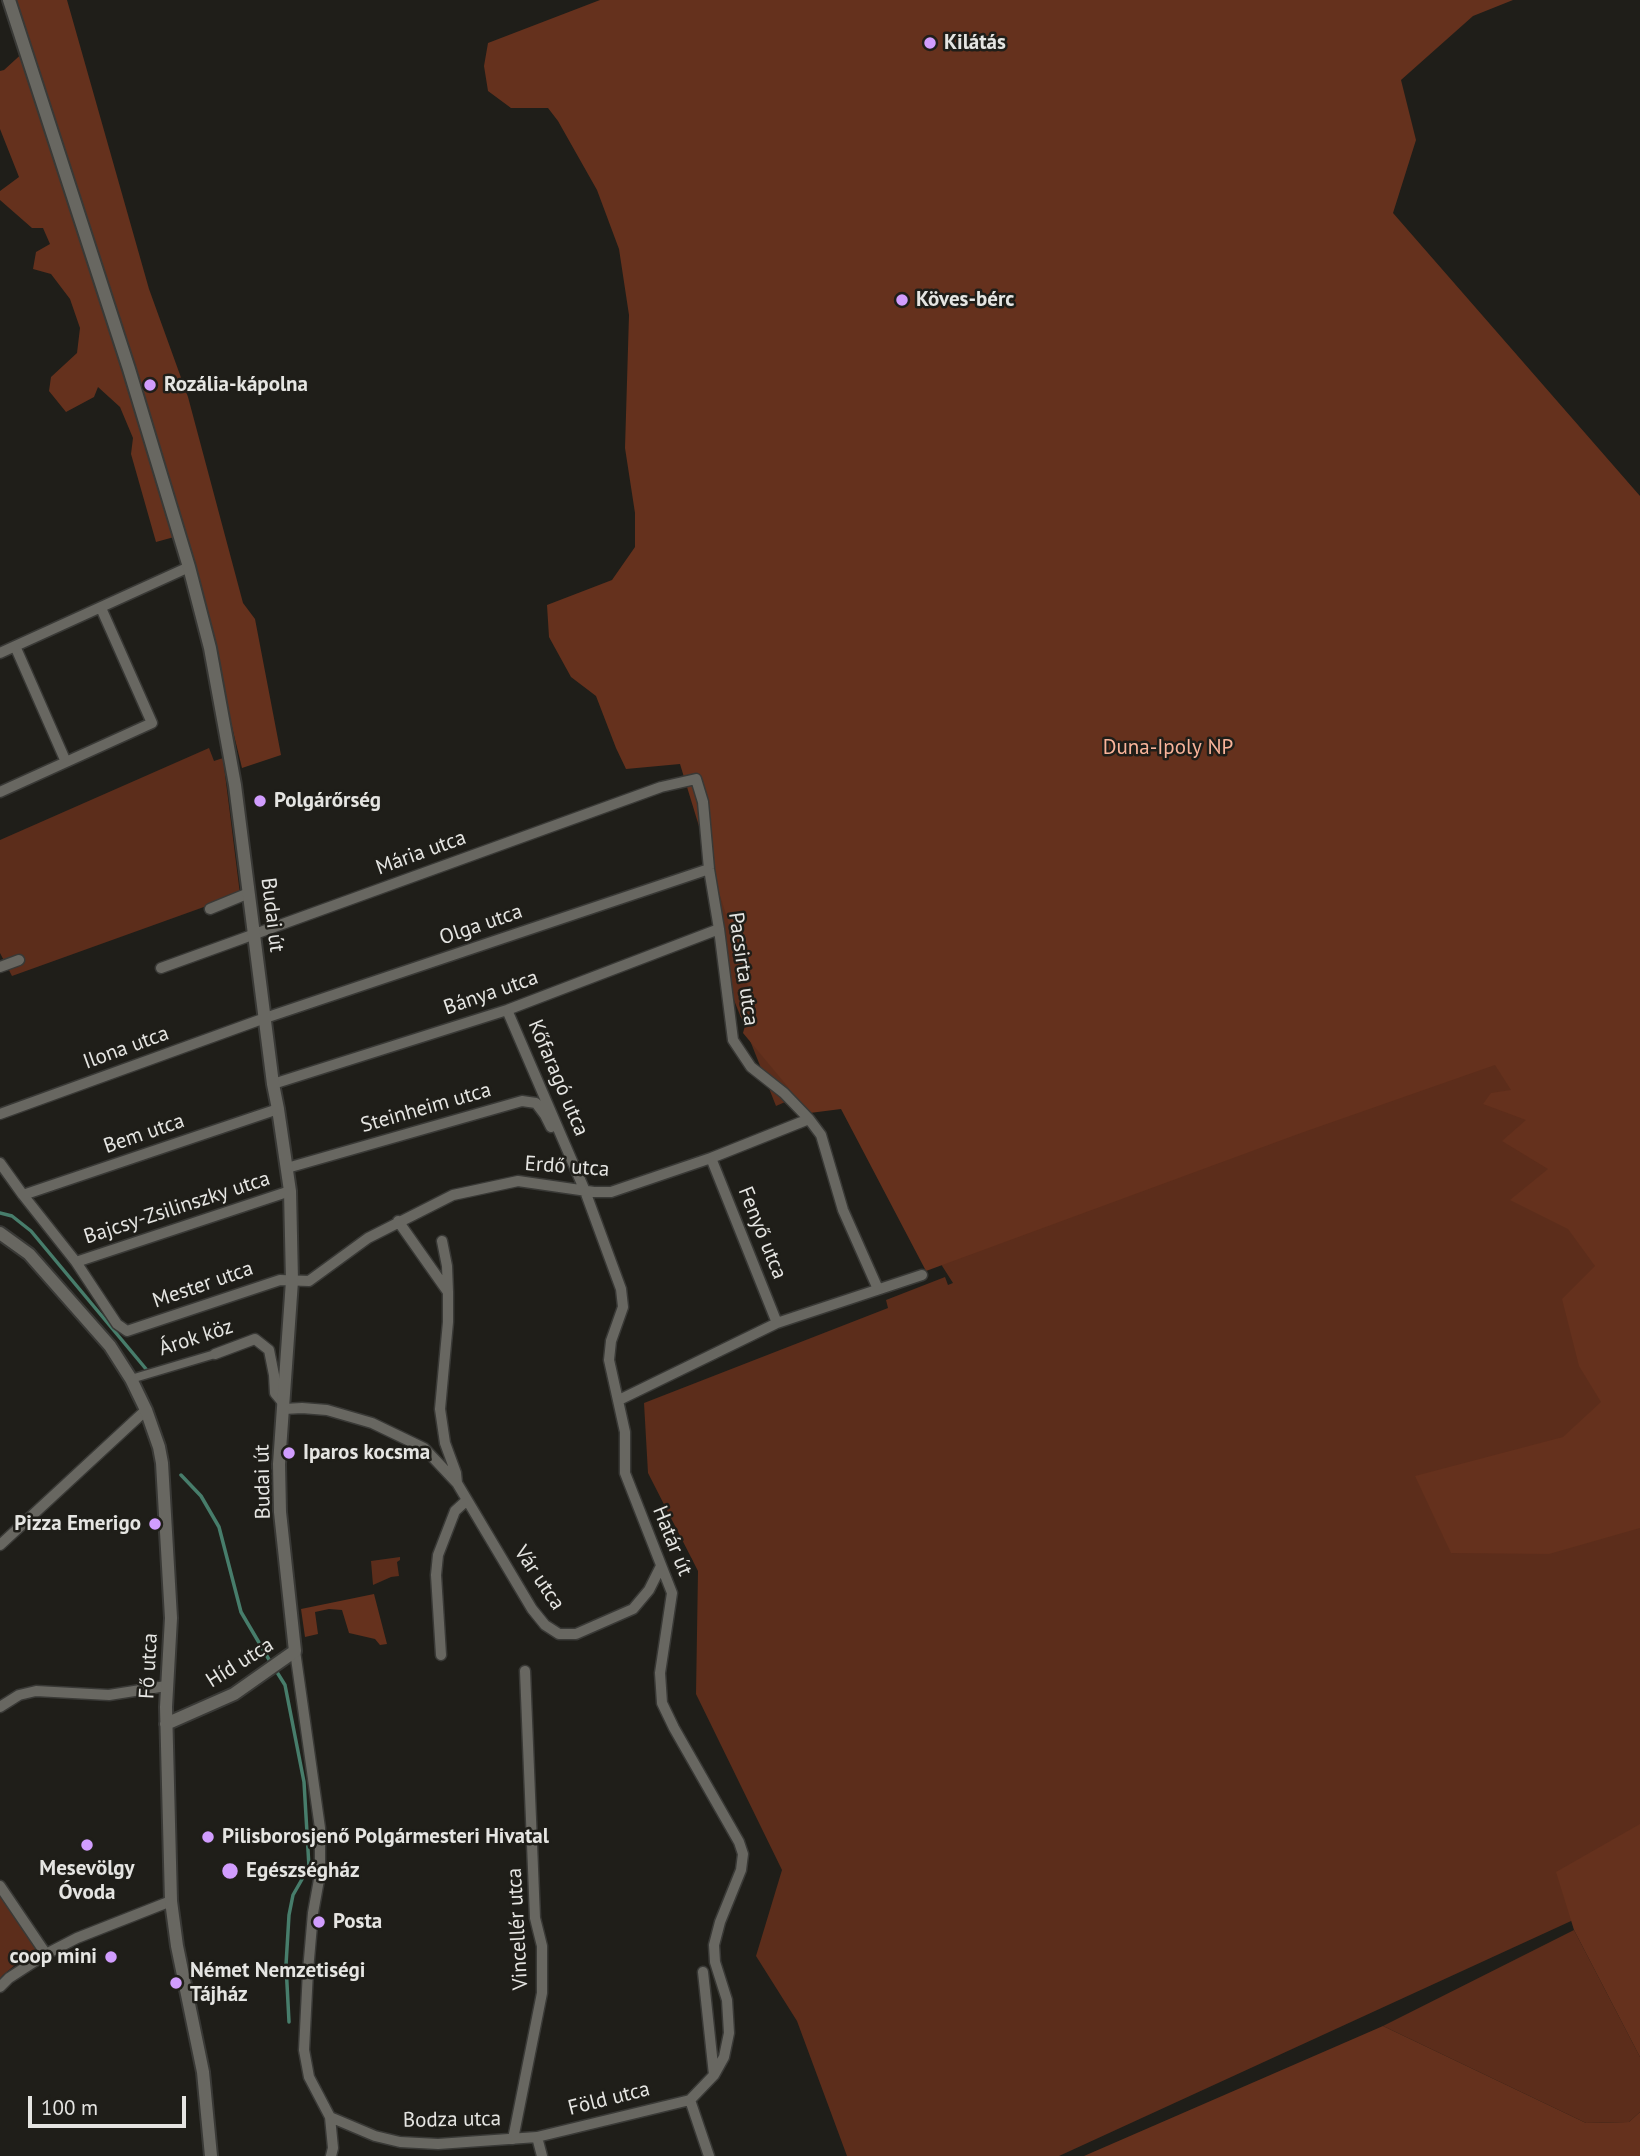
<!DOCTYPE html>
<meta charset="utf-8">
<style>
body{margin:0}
#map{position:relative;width:1640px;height:2156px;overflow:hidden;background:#1f1e19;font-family:"PT Sans",sans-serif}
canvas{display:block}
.scale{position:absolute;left:28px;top:2096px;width:158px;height:32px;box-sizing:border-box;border:4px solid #e5e5e2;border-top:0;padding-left:9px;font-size:21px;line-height:24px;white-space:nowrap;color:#e5e5e2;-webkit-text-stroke:5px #1f1e19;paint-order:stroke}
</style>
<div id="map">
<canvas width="1640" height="2156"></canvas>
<div class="scale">100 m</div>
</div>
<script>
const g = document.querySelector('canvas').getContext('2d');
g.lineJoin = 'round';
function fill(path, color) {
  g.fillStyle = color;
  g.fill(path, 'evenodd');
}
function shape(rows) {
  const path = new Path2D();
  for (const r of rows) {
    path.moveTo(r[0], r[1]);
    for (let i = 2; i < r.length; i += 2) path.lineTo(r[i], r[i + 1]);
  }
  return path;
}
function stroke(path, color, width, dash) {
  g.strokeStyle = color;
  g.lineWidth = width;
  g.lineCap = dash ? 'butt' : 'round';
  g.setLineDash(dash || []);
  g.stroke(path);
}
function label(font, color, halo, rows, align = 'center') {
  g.font = font + ' "PT Sans",sans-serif';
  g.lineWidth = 5;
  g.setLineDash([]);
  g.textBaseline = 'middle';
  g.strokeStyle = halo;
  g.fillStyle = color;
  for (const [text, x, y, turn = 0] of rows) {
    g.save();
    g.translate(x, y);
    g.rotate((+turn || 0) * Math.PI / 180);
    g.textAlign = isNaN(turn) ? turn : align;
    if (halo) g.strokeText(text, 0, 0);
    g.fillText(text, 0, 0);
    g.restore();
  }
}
fill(shape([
 [615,0,1381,66,1375,253,1640,530,1640,2035,1582,1916,1059,2156,847,2156,797,2021,756,1956,782,1870,696,1694,698,1571,648,1473,644,1403,888,1308,886,1300,945,1277,948,1285,953,1283,826,1084,776,1106,730,990,661,572],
 [209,748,214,761,223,758,240,894,12,976,0,953,0,840],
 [400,1557,400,1560,397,1562,399,1576,391,1577,373,1585,371,1561],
 [0,1895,37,1949,15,1965,2,1976,0,1981],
 [1574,1930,1640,2057,1640,2112,1629,2122,1586,2123,1383,2026]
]), '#5c2d1b');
fill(shape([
 [14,0,67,0,149,289,188,397,243,603,255,619,281,755,242,768,185,534,156,542,131,454,133,438,120,407,98,387,94,397,66,412,49,391,51,377,77,353,80,328,70,299,51,274,33,269,36,252,50,244,43,228,32,228,0,200,0,191,19,177,0,129,0,71,4,70,27,49],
 [600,0,1513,0,1473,16,1401,80,1416,140,1393,213,1640,496,1640,1528,1549,1554,1451,1553,1415,1476,1563,1437,1601,1402,1579,1366,1562,1299,1595,1266,1568,1229,1510,1200,1548,1169,1502,1141,1526,1120,1483,1104,1491,1093,1511,1090,1495,1065,1301,1133,926,1271,841,1109,802,1114,788,1087,743,1033,752,1000,680,764,626,769,616,748,596,696,571,677,549,637,547,605,612,580,635,547,635,513,625,448,629,315,619,249,597,190,558,121,548,108,511,108,488,91,484,66,488,43],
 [374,1594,387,1644,380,1645,375,1639,349,1633,342,1610,329,1609,315,1612,318,1634,305,1637,301,1609],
 [1640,1824,1640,2057,1574,1930,1556,1872],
 [1383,2026,1586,2123,1629,2122,1640,2112,1640,2156,1084,2156]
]), '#65311d');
stroke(shape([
 [0,1213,12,1216,31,1231,146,1369],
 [181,1475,201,1496,219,1527,241,1612,271,1663],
 [275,1669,285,1685,304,1782,309,1867,293,1895,289,1915,286,1965,289,2022]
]), '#477d6b', 3.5);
const pedestrian = shape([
 [131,1379,215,1354]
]);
const minor = shape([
 [15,646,66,762],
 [0,653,189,567],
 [0,792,152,723,101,608],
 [210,909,249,893],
 [0,967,19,960],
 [161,968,661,787,696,779,703,802,709,869,719,929,733,1040,751,1067,784,1093,809,1119,821,1135,843,1210,878,1289],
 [507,1010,585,1191,621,1289,623,1307,611,1341,609,1360,625,1432,625,1473,672,1593,660,1673,662,1703,674,1728,739,1842,743,1854,741,1870,720,1922,714,1945,715,1962,727,2000,729,2033,724,2057,714,2075,690,2100],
 [273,1084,507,1010,719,929],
 [0,1114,265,1018,709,869],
 [711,1158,777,1323],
 [0,1163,23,1195,76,1262,117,1324,127,1331,280,1280,309,1281,368,1238,453,1195,518,1181,594,1192,611,1192,711,1158,809,1119],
 [287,1168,522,1101,536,1103,545,1115,551,1127],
 [23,1195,278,1109],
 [398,1221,448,1292,448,1322,440,1409,445,1443,456,1473,457,1483,532,1609,545,1625,559,1634,576,1634,633,1609,649,1590,661,1566],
 [442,1241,447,1266,448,1292],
 [76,1262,290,1191],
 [215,1354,255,1339,269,1350,274,1375,275,1393,284,1404],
 [619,1400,777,1323,922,1275],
 [284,1409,302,1408,327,1410,372,1423,424,1448,457,1483],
 [0,1545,146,1410],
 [295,1651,320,1828,320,1874,313,1913,308,1971,304,2050,309,2077,330,2117,333,2148,331,2156],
 [441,1655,436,1575,438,1555,455,1511,467,1500],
 [0,1707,19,1695,36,1691,109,1695,166,1686],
 [0,1886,46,1954],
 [703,1972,714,2075],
 [0,1987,9,1978,46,1954,77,1938,171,1901],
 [690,2100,709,2156],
 [330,2117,375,2136,400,2142,438,2144,537,2137,690,2100],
 [537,2137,542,2156],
 [513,2139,542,1993,542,1946,535,1918,525,1671]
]);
const tertiary = shape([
 [9,0,129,369,189,567,210,648,235,785,273,1084,278,1109,290,1191,292,1281,279,1464,280,1512,295,1651,234,1694,166,1724],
 [0,1233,29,1254,110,1346,131,1379,146,1410,159,1447,162,1463,171,1618,166,1707,171,1901,177,1946,203,2072,211,2156]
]);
stroke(pedestrian, '#393936', 11);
stroke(minor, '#393936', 13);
stroke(tertiary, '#393936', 16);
stroke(pedestrian, '#686761', 8);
stroke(minor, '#686761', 10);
stroke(tertiary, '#686761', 12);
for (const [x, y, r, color] of [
 [930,43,7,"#d19dfe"],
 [902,300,7,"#d19dfe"],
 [150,385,7,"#d19dfe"],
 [260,801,7,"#d19dfe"],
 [289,1453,7,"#d19dfe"],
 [155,1524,7,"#d19dfe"],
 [208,1837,7,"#d19dfe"],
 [87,1845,7,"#d19dfe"],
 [230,1871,9,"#d19dfe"],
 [319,1922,7,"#d19dfe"],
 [111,1957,7,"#d19dfe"],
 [176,1983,7,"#d19dfe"]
]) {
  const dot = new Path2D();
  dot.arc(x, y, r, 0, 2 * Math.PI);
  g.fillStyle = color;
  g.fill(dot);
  stroke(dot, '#1f1e19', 2.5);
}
label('bold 21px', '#e5e5e2', '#1f1e19', [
 ["Kilátás",944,43],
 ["Köves-bérc",916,300],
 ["Rozália-kápolna",164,385],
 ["Polgárőrség",274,801],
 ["Iparos kocsma",303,1453],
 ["Pizza Emerigo",141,1524,"right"],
 ["Pilisborosjenő Polgármesteri Hivatal",222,1837],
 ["Mesevölgy",87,1869,"center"],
 ["Óvoda",87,1893,"center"],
 ["Egészségház",246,1871],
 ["Posta",333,1922],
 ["coop mini",97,1957,"right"],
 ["Német Nemzetiségi",190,1971],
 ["Tájház",190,1995]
], 'left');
label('21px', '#f9b49a', '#1f1e19', [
 ["Duna-Ipoly NP",1168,748]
]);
label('21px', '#e5e5e2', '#1f1e19', [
 ["Mária utca",421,853,-20],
 ["Budai út",272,915,83],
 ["Olga utca",481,925,-19],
 ["Pacsirta utca",743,969,82],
 ["Bánya utca",491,993,-19],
 ["Ilona utca",126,1048,-20],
 ["Kőfaragó utca",558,1078,67],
 ["Steinheim utca",426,1108,-16],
 ["Bem utca",144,1134,-19],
 ["Erdő utca",567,1167,4],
 ["Bajcsy-Zsilinszky utca",177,1208,-18],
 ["Fenyő utca",762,1233,68],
 ["Mester utca",203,1285,-19],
 ["Árok köz",196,1338,-18],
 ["Budai út",263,1482,-91],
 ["Határ út",672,1541,68],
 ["Vár utca",539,1578,56],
 ["Híd utca",240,1663,-32],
 ["Fő utca",149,1666,-87],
 ["Vincellér utca",518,1929,-93],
 ["Föld utca",609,2099,-14],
 ["Bodza utca",452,2120,-1]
]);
</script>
